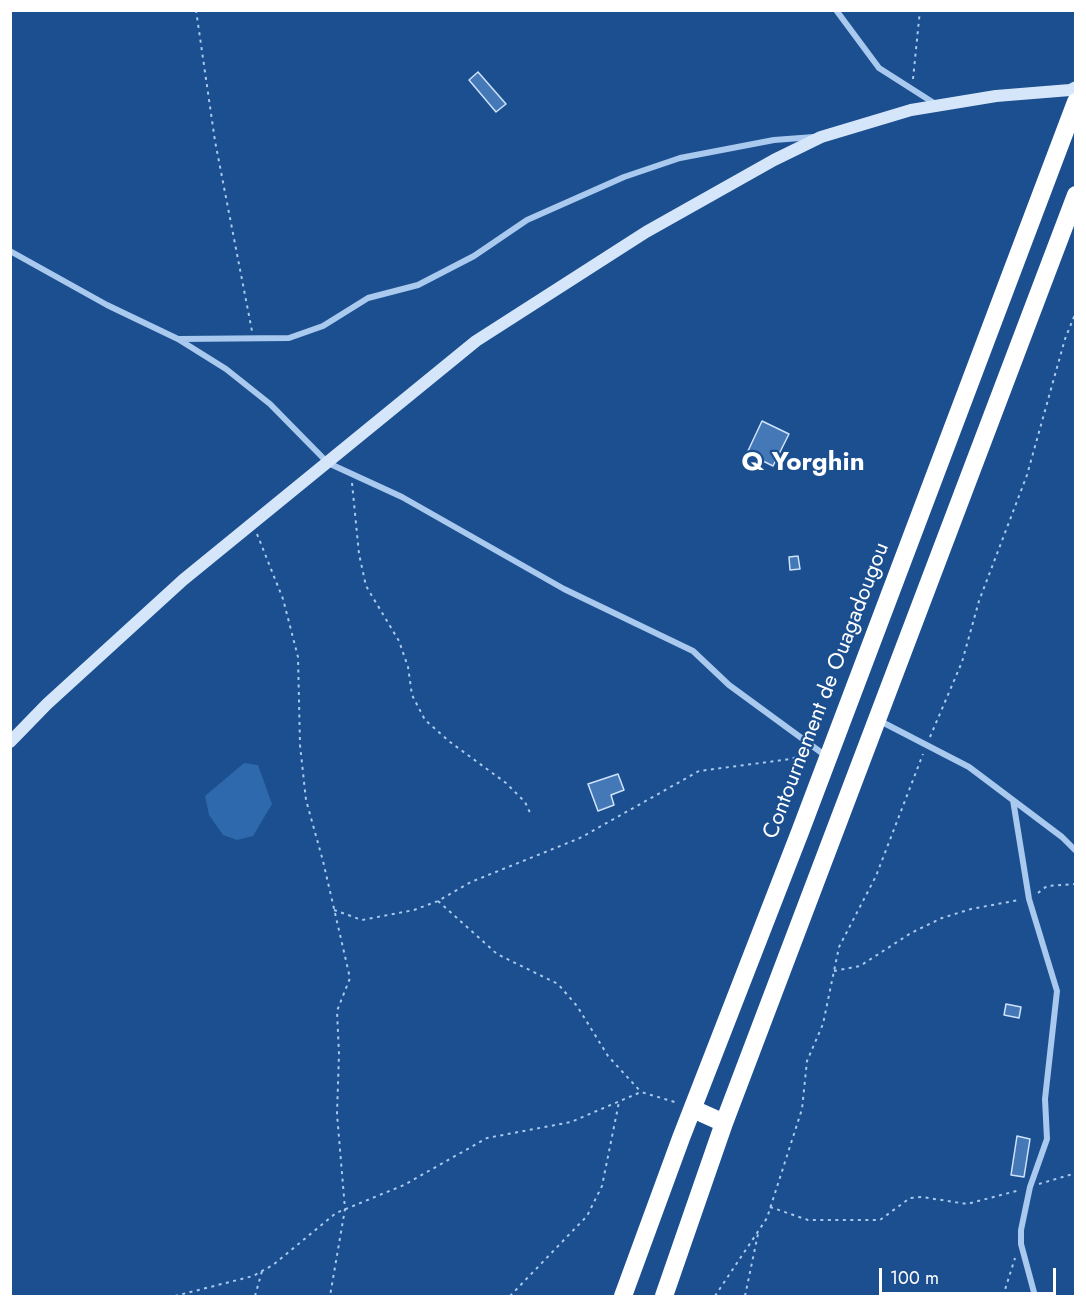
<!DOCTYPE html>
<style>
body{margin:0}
#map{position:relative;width:1086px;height:1307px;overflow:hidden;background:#1b4f8f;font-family:Jost,sans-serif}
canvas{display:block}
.frame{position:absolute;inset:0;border:12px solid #fff;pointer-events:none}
.scale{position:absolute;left:879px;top:1268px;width:177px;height:27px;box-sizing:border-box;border:3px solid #fff;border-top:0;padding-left:8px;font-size:18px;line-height:21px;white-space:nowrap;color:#fff;-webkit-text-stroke:4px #1b4f8f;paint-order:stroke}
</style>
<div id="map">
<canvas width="1086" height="1307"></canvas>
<div class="frame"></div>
<div class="scale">100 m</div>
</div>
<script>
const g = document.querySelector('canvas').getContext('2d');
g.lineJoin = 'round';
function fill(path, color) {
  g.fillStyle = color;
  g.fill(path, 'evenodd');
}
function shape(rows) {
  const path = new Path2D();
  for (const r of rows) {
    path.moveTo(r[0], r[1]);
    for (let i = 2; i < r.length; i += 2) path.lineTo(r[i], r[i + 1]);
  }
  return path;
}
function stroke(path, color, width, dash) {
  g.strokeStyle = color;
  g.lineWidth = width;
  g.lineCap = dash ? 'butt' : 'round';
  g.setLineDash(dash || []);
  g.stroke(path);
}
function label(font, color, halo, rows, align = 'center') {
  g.font = font + ' Jost,sans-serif';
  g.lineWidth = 4.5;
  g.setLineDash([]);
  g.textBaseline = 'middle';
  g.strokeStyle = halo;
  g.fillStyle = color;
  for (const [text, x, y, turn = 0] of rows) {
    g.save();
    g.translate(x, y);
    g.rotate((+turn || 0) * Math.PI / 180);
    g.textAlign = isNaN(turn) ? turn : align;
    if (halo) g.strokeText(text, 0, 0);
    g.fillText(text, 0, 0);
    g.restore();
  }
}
fill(shape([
 [244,763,258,765,272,804,253,836,237,840,223,835,209,815,205,796]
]), '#2e69ad');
const building = shape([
 [478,72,506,104,496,112,469,80,478,72],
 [762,421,789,434,773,466,747,453,762,421],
 [798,556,800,569,790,570,789,557,798,556],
 [618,774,624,790,611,795,614,805,598,811,588,784,618,774],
 [1006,1004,1021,1007,1019,1018,1004,1015,1006,1004],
 [1017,1136,1030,1139,1024,1177,1011,1175,1017,1136]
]);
fill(building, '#4478b7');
stroke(building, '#cfe3fa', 1.5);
stroke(shape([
 [196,10,215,141,252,331],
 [913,79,920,10],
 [352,483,359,554,366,586,399,641,408,667,412,695,425,720,450,742,506,783,525,802,531,815],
 [257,534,283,599,298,657,300,745,306,800,323,861,350,978,337,1011,339,1054,337,1114,345,1209,330,1296],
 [930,737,962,662,979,601,1027,475,1065,339,1076,312],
 [1038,893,1047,886,1076,884],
 [438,901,497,954,558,984,577,1006,608,1056,641,1092],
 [334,910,362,920,414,910,438,901,471,882,580,838,699,771,791,759,807,753],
 [834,971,860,966,911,933,942,918,971,909,1019,900],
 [1039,1184,1076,1173],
 [770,1207,808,1220,880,1220,910,1198,922,1197,967,1204,1020,1190],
 [175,1296,253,1276,273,1265,336,1213,404,1185,487,1138,571,1122,641,1092,678,1103],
 [255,1296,262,1271],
 [510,1296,587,1216,602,1186,619,1102],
 [715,1296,767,1218,802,1109,807,1061,823,1024,839,947,876,876,923,754],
 [745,1296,758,1234],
 [1003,1296,1015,1258]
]), '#a9c9ee', 2, [3, 4.5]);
stroke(shape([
 [836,10,879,68,937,105],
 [10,251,107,305,178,339,226,369,270,404,328,463,402,497,564,589,693,651,729,685,826,756],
 [179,339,289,338,323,326,368,298,418,285,474,256,527,220,624,177,680,158,774,140,814,137],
 [880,721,969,767,1062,837,1076,851],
 [1013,800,1029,899,1057,991,1045,1099,1047,1139,1030,1187,1021,1230,1021,1244,1035,1296]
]), '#a9c9ee', 6);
stroke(shape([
 [10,742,47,704,183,580,476,341,646,232,774,160,821,137,911,110,996,96,1070,90,1076,87]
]), '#d6e6fa', 12);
stroke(shape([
 [693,1109,724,1123],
 [623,1296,681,1138,800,832,1076,102],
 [664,1296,724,1123,1076,195]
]), '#fff', 18);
label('22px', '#fff', '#1b4f8f', [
 ["Contournement de Ouagadougou",827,691,-69]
]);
label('bold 26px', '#fff', '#1b4f8f', [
 ["Q Yorghin",803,464]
]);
</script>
